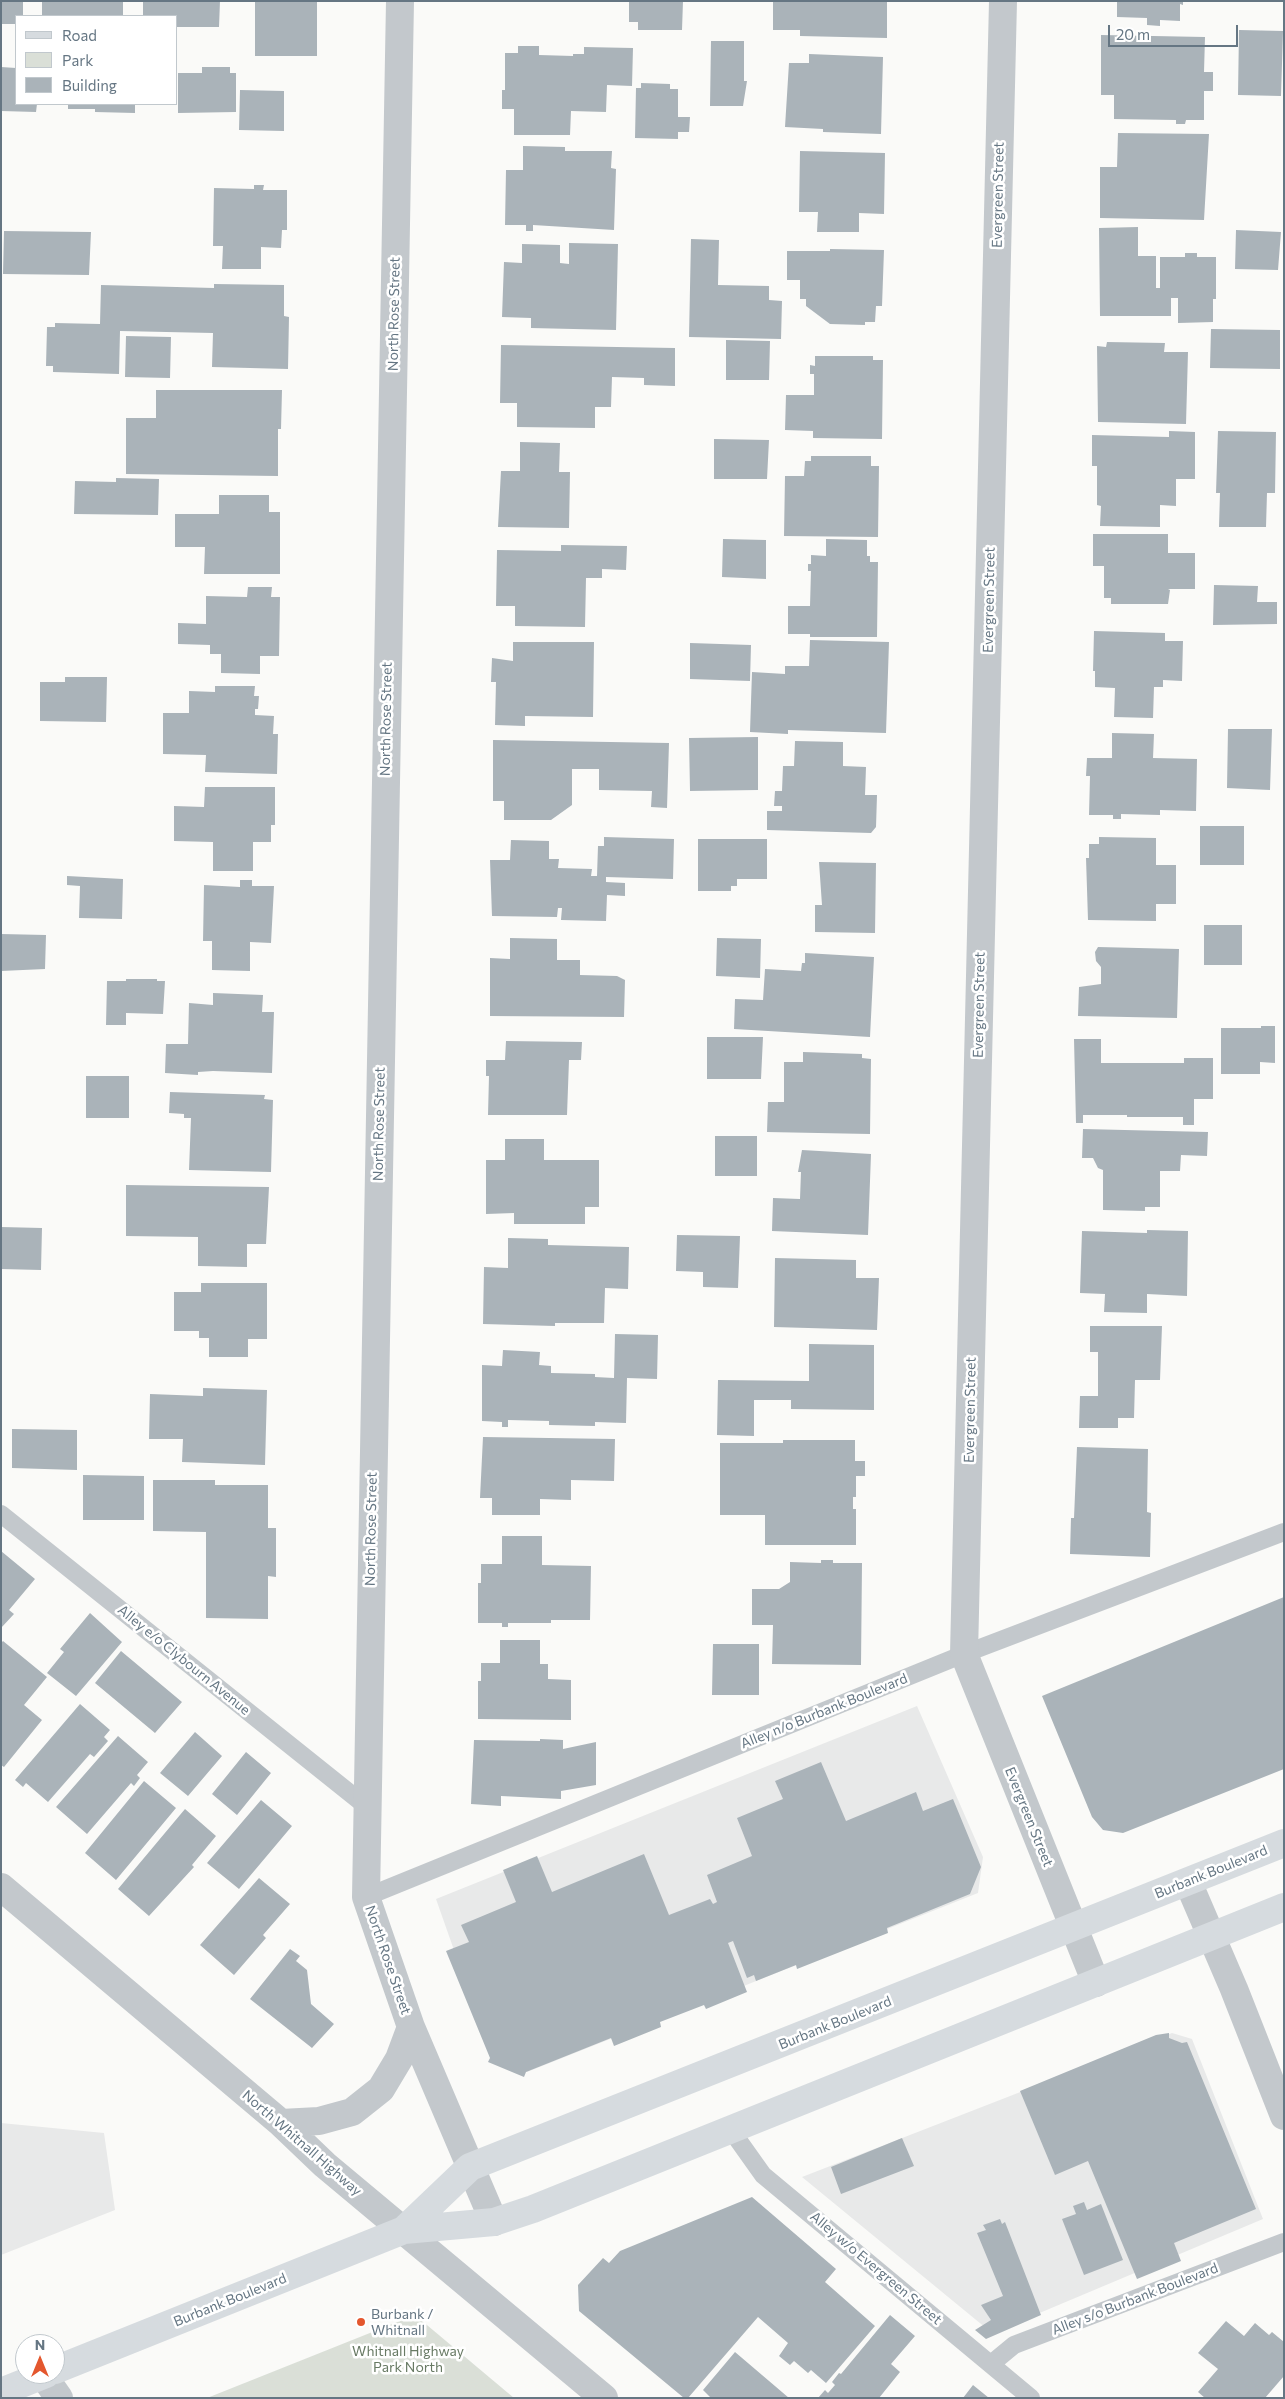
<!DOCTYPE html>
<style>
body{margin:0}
#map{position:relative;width:1285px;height:2399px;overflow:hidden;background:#fafaf8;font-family:Commissioner,sans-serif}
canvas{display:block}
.frame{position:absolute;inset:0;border:2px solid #657683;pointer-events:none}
.legend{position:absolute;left:15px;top:15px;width:162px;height:90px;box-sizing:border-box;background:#fff;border:1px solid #c1c8cd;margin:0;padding:6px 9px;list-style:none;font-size:15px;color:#657683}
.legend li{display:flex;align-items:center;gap:10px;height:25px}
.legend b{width:25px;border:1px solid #c1c8cd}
.north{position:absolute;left:15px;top:2334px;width:50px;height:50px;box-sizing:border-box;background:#fff;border:1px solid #c1c8cd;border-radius:50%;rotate:0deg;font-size:14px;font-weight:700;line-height:20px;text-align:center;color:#657683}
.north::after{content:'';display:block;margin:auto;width:18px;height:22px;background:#e4572e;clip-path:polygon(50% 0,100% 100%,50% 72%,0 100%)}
.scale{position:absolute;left:1108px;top:25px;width:130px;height:22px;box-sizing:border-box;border:2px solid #657683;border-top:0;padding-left:6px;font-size:15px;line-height:18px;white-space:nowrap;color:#657683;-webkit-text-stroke:4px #fff;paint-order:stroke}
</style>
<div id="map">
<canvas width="1285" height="2399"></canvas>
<div class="frame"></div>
<ul class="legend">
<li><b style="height:6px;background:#d6dbdf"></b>Road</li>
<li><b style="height:14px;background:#dadfd7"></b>Park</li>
<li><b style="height:14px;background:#aab3b9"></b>Building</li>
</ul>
<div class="north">N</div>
<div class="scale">20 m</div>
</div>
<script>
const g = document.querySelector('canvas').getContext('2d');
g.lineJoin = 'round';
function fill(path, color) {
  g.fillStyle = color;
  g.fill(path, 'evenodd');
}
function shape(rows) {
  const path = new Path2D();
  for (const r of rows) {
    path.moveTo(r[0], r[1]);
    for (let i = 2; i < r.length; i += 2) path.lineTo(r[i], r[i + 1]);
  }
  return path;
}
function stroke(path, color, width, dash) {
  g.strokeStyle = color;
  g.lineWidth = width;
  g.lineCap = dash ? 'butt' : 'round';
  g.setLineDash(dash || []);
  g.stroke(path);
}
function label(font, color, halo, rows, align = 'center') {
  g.font = font + ' Commissioner,sans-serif';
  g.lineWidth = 5;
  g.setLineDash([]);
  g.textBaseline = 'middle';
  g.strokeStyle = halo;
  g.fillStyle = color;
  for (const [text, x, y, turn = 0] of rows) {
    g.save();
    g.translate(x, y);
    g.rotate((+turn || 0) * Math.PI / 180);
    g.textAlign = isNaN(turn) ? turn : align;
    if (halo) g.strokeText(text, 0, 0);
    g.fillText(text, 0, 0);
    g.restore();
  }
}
fill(shape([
 [917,1706,983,1857,978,1893,527,2072,492,2058,436,1899],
 [1172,2033,1192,2039,1263,2219,992,2333,802,2177],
 [1,2123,104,2133,115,2210,1,2255]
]), '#e8e9e9');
fill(shape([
 [415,2315,514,2398,207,2398]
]), '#dadfd7');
fill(shape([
 [1,1,23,1,23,16,16,16,16,24,1,24],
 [42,1,123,1,123,16,42,16],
 [143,1,220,1,219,27,176,27,176,16,143,16],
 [255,1,317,1,317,56,255,56],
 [629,1,683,1,682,30,638,30,638,22,629,22],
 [773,1,887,1,887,38,800,36,800,30,773,30],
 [1117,1,1183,1,1183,5,1180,4,1180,21,1160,20,1160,26,1147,25,1147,18,1117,17],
 [1239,30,1283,31,1281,96,1238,95],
 [1101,35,1205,37,1204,72,1213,72,1213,91,1204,91,1204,120,1186,120,1185,124,1176,124,1176,120,1114,119,1114,95,1101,95],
 [711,41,744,41,744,81,747,81,743,106,710,106],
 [518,46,539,46,539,55,573,56,573,54,584,54,584,47,633,48,632,86,607,85,606,112,571,111,570,135,514,135,514,109,502,109,502,90,505,90,505,53,518,53],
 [809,54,883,57,881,134,823,132,823,129,785,127,789,63,809,63],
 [1,67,16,68,16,104,37,104,36,112,1,111],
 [202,67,230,67,230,73,236,73,236,112,178,113,178,73,202,73],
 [641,83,670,84,670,89,678,89,678,117,690,117,689,132,678,132,678,139,635,138,636,88,641,88],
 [240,90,284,91,284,131,239,130],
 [68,104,135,104,135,113,95,112,95,109,68,109],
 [1118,133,1209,134,1204,220,1100,218,1100,167,1117,167],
 [523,146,565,147,565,151,612,151,611,168,616,169,614,230,533,225,533,231,526,231,526,225,505,225,506,170,523,170],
 [800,151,885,153,884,214,859,213,859,232,817,232,818,212,799,212],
 [254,185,264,185,263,190,287,190,287,230,282,230,281,248,261,247,261,269,222,269,223,246,213,246,214,188,254,189],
 [1138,227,1138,256,1156,256,1156,288,1160,288,1160,257,1185,257,1185,253,1197,253,1197,257,1216,257,1216,299,1213,299,1213,322,1178,323,1178,298,1171,298,1171,316,1100,316,1099,228],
 [1236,230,1281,232,1278,270,1235,269],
 [4,231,91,232,89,275,3,274],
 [691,239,719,240,718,285,769,286,769,300,782,301,781,339,689,337],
 [569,243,618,244,616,330,531,328,531,318,502,317,504,262,522,263,522,244,560,245,560,263,569,264],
 [830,249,884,250,882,306,876,306,875,322,865,322,865,325,830,324,806,306,806,299,800,299,800,280,787,280,787,251,830,251],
 [214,284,284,285,284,316,289,317,288,369,212,367,213,333,120,331,119,374,53,372,53,366,46,366,47,327,55,327,55,323,100,324,101,285,214,288],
 [1211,329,1280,330,1280,369,1210,368],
 [126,336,171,337,170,378,125,377],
 [726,340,770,341,769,380,726,380],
 [1107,342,1165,343,1164,352,1188,352,1186,424,1098,422,1097,346,1106,347],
 [501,345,675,348,675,386,644,385,644,378,612,377,611,407,595,407,595,428,517,427,517,403,500,403],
 [815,356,873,356,873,360,883,360,882,439,813,438,813,431,785,430,786,395,814,395,814,374,810,374,810,365,815,366],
 [156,390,282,390,281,429,278,429,278,476,126,474,126,418,156,418],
 [1169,431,1195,432,1195,479,1176,479,1176,506,1160,505,1160,527,1100,526,1101,506,1097,505,1097,466,1092,466,1092,435,1169,437],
 [1218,431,1276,432,1275,493,1267,493,1266,527,1219,527,1220,493,1216,493],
 [714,439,769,440,767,479,714,479],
 [520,442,560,443,559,472,570,472,569,528,498,527,501,471,520,471],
 [811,456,871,456,871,466,879,466,878,537,784,536,785,476,804,476,805,461,811,461],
 [116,478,159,479,158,515,74,514,75,481,116,482],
 [219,495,269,495,269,512,280,512,280,574,204,574,205,547,175,547,175,514,219,514],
 [1093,534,1168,534,1168,553,1195,553,1195,589,1168,589,1170,590,1168,604,1111,604,1111,598,1104,598,1104,566,1093,566],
 [723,539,766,540,766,579,722,577],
 [826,539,867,540,867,556,870,556,870,562,878,562,877,637,810,637,810,634,788,634,788,606,810,606,811,571,808,571,808,564,811,564,811,555,826,556],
 [561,545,627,546,626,570,602,569,602,578,586,578,585,627,515,626,515,606,496,606,497,550,561,551],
 [1214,585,1258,586,1257,602,1277,602,1277,624,1213,625],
 [248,587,272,587,271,597,280,597,279,656,260,656,260,674,221,673,221,654,210,654,210,645,178,644,178,623,206,624,206,596,247,597],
 [1094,631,1165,633,1165,641,1183,641,1182,681,1163,680,1163,687,1154,687,1153,718,1114,717,1115,688,1095,687,1095,671,1093,671],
 [810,640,889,642,886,733,788,730,788,734,750,732,752,672,785,674,785,666,809,666],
 [513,642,594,642,593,717,525,716,525,726,495,725,496,682,491,682,492,658,513,661],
 [690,643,751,645,750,681,690,679],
 [65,677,107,677,106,722,40,721,40,682,65,682],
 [215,686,255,686,254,696,259,696,258,709,255,709,255,715,274,716,273,734,278,734,277,774,205,772,206,755,163,754,163,713,189,713,189,691,215,692],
 [1228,729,1272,729,1270,790,1227,788],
 [1112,733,1154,734,1153,758,1197,759,1196,811,1160,810,1160,815,1121,814,1121,819,1113,819,1113,815,1089,815,1090,776,1086,776,1087,758,1112,758],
 [758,737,758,790,690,791,689,738],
 [493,740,669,743,667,808,651,807,652,791,599,790,599,769,572,769,572,805,551,820,504,820,504,801,493,801],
 [795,741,843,742,843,766,866,767,865,795,877,795,876,827,871,833,767,830,767,811,782,811,782,806,774,806,775,791,782,791,783,766,794,766],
 [205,787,275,787,275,825,271,825,271,842,253,842,253,871,213,871,213,842,174,841,174,806,204,807],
 [1200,826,1244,826,1244,865,1200,865],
 [604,837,674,839,673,879,606,877,606,882,625,883,625,896,607,895,606,921,561,920,562,908,558,908,557,917,492,916,490,860,510,860,511,840,549,841,549,859,559,859,558,868,592,869,591,876,597,876,598,846,604,846],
 [1099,837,1156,838,1156,865,1176,865,1176,904,1156,904,1156,921,1088,920,1086,858,1089,858,1089,844,1099,844],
 [698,839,767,839,767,879,737,879,737,886,731,886,731,891,698,891],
 [819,862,876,863,875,933,815,932,815,905,822,905],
 [67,876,123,879,122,919,79,918,80,886,67,885],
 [240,880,252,880,252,886,274,886,271,943,250,942,250,971,212,970,212,941,203,941,204,885,240,887],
 [1204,925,1242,925,1242,965,1204,965],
 [1,934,46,935,45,969,1,971],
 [510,938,557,939,557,960,580,960,580,975,617,976,625,980,624,1017,490,1016,490,958,510,959],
 [717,938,761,939,760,978,716,976],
 [1098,947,1179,949,1177,1018,1078,1016,1079,987,1101,984,1101,967,1096,961,1095,952],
 [805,953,874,957,870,1037,734,1029,735,999,763,1000,765,969,801,971,802,963,805,963],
 [126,979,157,979,157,981,165,981,163,1014,126,1013,126,1025,106,1025,107,981,126,981],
 [213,993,263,995,262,1012,274,1012,272,1073,213,1071,198,1072,198,1075,165,1073,166,1044,188,1044,189,1003,213,1005],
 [1261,1026,1275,1026,1275,1063,1260,1062,1260,1074,1221,1074,1221,1028,1261,1028],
 [707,1037,763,1037,761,1079,707,1079],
 [1074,1039,1101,1039,1101,1063,1184,1063,1184,1058,1213,1058,1213,1099,1194,1099,1194,1125,1183,1125,1183,1117,1127,1117,1127,1115,1083,1115,1083,1123,1076,1123],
 [506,1041,582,1042,581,1060,569,1060,567,1115,488,1115,489,1076,486,1076,486,1060,505,1060],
 [803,1052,862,1054,862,1058,871,1059,870,1134,767,1132,768,1102,784,1102,784,1062,803,1062],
 [86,1076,129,1076,129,1118,86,1118],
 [170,1092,265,1095,264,1099,273,1100,271,1172,189,1170,191,1118,184,1118,184,1114,169,1113],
 [1083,1129,1208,1132,1207,1156,1181,1155,1180,1171,1160,1171,1160,1207,1145,1207,1145,1211,1103,1210,1103,1170,1098,1168,1093,1158,1082,1158],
 [715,1136,757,1136,757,1176,715,1176],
 [505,1139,544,1139,544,1160,599,1160,599,1207,585,1207,585,1224,514,1224,514,1213,486,1214,486,1160,505,1160],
 [802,1150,871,1154,868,1235,772,1231,773,1198,800,1199,801,1172,798,1172],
 [126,1185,269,1187,266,1244,247,1244,247,1267,198,1266,198,1237,126,1236],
 [1,1227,42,1228,41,1270,1,1269],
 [1147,1230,1188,1231,1187,1296,1147,1294,1147,1313,1104,1312,1105,1294,1080,1293,1082,1231,1147,1233],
 [677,1235,740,1236,738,1288,703,1287,703,1272,676,1271],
 [508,1238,548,1239,548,1245,629,1247,628,1289,605,1288,604,1323,555,1323,555,1326,483,1324,484,1267,508,1268],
 [775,1258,856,1260,856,1278,879,1278,877,1330,774,1327],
 [201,1283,267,1283,267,1339,248,1339,248,1357,209,1357,209,1338,199,1338,199,1331,174,1331,174,1292,201,1292],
 [1090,1326,1162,1326,1160,1380,1135,1380,1134,1418,1118,1418,1118,1428,1079,1428,1080,1396,1098,1396,1098,1352,1090,1352],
 [615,1334,658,1335,657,1379,627,1378,626,1423,595,1422,595,1426,549,1425,549,1421,508,1420,508,1427,502,1427,502,1422,482,1421,482,1365,502,1366,503,1350,540,1352,539,1365,551,1366,551,1373,595,1374,595,1377,614,1378],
 [809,1344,874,1345,874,1410,791,1409,791,1400,754,1400,754,1436,717,1435,718,1380,809,1381],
 [203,1388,267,1390,265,1465,182,1462,183,1439,149,1439,150,1394,203,1396],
 [12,1429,77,1430,77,1470,12,1468],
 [483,1437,615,1439,614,1481,571,1480,571,1500,540,1499,540,1515,492,1515,492,1498,480,1498],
 [783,1440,855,1440,855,1461,865,1461,865,1476,856,1476,856,1497,853,1497,853,1509,856,1509,856,1545,765,1545,765,1515,720,1515,720,1443,783,1443],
 [1077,1447,1148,1449,1147,1512,1151,1513,1150,1557,1070,1554,1071,1518,1074,1518],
 [83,1475,144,1476,144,1520,83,1520],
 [153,1480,215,1480,215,1485,268,1485,268,1528,276,1528,276,1577,268,1576,268,1619,206,1618,206,1532,153,1531],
 [502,1536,542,1536,542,1565,591,1566,590,1620,551,1620,551,1623,508,1623,508,1627,502,1627,502,1623,478,1623,478,1583,481,1583,481,1564,502,1564],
 [1,1551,35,1579,9,1610,14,1614,1,1628],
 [821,1560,833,1560,833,1563,862,1563,861,1665,772,1664,773,1625,752,1625,752,1589,779,1589,790,1582,790,1562,821,1563],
 [1284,1597,1284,1769,1123,1833,1103,1830,1092,1817,1042,1696],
 [90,1613,122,1642,76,1696,47,1673,64,1652,60,1649],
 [500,1640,540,1640,540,1664,548,1664,548,1679,571,1680,571,1720,478,1719,478,1681,481,1681,481,1663,500,1663],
 [3,1641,47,1677,24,1705,42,1720,4,1767,1,1765,1,1643],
 [713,1644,759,1644,759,1695,712,1695],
 [121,1651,182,1702,155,1733,95,1683],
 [80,1704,110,1730,104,1737,108,1741,94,1757,90,1754,48,1802,26,1783,23,1787,15,1780],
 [195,1732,222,1756,188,1796,160,1773],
 [118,1736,148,1762,137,1775,140,1778,134,1786,131,1783,87,1834,56,1807],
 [540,1739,563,1740,563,1749,596,1742,596,1785,561,1791,561,1799,501,1796,501,1806,471,1804,474,1740,540,1741],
 [246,1752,271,1773,237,1815,212,1794],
 [821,1762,846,1821,916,1792,923,1811,953,1799,981,1867,970,1894,887,1928,888,1933,797,1969,796,1965,756,1981,754,1975,747,1978,733,1941,728,1943,747,1992,706,2009,704,2005,660,2022,661,2027,614,2046,611,2038,526,2072,524,2077,488,2062,490,2058,446,1951,469,1942,461,1925,516,1902,503,1870,537,1856,552,1892,644,1854,669,1915,710,1899,713,1904,717,1902,707,1875,752,1856,737,1818,783,1799,775,1781],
 [144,1781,176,1808,116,1880,85,1853],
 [261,1800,292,1826,239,1889,207,1863],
 [185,1809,216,1836,192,1865,194,1867,149,1916,118,1889],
 [259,1878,290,1904,263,1935,266,1938,234,1975,200,1945],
 [290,1949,300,1956,296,1961,307,1970,311,2004,334,2024,312,2048,250,1999],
 [1169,2033,1169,2038,1182,2043,1187,2042,1256,2209,1174,2243,1181,2261,1137,2279,1088,2161,1055,2175,1020,2091,1156,2035],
 [902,2138,914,2166,841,2194,831,2167],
 [752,2197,836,2269,825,2282,875,2326,826,2383,811,2370,808,2373,794,2361,790,2365,779,2356,788,2343,758,2317,688,2398,684,2398,579,2311,578,2285,603,2258,609,2263,620,2251],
 [1084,2202,1087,2210,1101,2204,1123,2260,1084,2275,1062,2219,1076,2214,1073,2206],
 [1000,2219,1002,2224,1005,2222,1041,2315,986,2339,975,2330,991,2320,981,2305,1003,2296,977,2233,986,2230,983,2225],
 [890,2315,915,2336,891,2364,900,2372,879,2398,818,2398,825,2390,828,2393,835,2385,832,2382,839,2373,841,2374],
 [1226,2321,1244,2336,1255,2323,1269,2335,1272,2332,1284,2342,1284,2376,1265,2398,1205,2398,1198,2392,1218,2369,1198,2353],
 [735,2352,789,2398,711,2398,703,2390],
 [973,2385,989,2398,963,2398]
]), '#aab3b9');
stroke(shape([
 [1,1514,366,1806],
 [366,1897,964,1654,1284,1532],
 [731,2130,763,2175,1031,2398],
 [991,2364,1014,2345,1284,2242]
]), '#c3c8cc', 18);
stroke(shape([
 [400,1,366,1897,411,2027,494,2222],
 [1003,1,964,1654,1096,1983],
 [1188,1882,1234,1989,1284,2116],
 [1,1887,281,2123,325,2165,604,2398],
 [281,2123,319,2121,352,2112,381,2089,399,2059,411,2027],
 [43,2375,59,2398]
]), '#c3c8cc', 28);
stroke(shape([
 [404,2230,470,2167,1284,1843],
 [55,2370,404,2230,494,2222,533,2209,1284,1907],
 [1,2392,46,2374]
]), '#d6dbdf', 28);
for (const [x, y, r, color] of [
 [361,2322,5,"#e4572e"]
]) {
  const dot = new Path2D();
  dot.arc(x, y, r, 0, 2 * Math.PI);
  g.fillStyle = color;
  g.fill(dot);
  stroke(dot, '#fff', 2);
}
label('14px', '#657683', '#fff', [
 ["Evergreen Street",998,195,-89],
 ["North Rose Street",394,314,-89],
 ["Evergreen Street",989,600,-89],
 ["North Rose Street",386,719,-89],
 ["Evergreen Street",979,1005,-89],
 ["North Rose Street",379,1124,-89],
 ["Evergreen Street",970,1410,-89],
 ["North Rose Street",371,1529,-89],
 ["Alley e/o Clybourn Avenue",184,1660,39],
 ["Alley n/o Burbank Boulevard",824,1711,-22],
 ["Evergreen Street",1029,1817,68],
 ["Burbank Boulevard",1211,1872,-22],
 ["North Rose Street",388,1960,71],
 ["Burbank Boulevard",835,2023,-22],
 ["North Whitnall Highway",302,2143,41],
 ["Alley w/o Evergreen Street",876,2268,40],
 ["Alley s/o Burbank Boulevard",1135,2299,-21],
 ["Burbank Boulevard",230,2300,-22]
]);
label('14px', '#657683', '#fff', [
 ["Burbank /",371,2314],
 ["Whitnall",371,2330]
], 'left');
label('14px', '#687a64', '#fff', [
 ["Whitnall Highway",408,2351],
 ["Park North",408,2367]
]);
</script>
